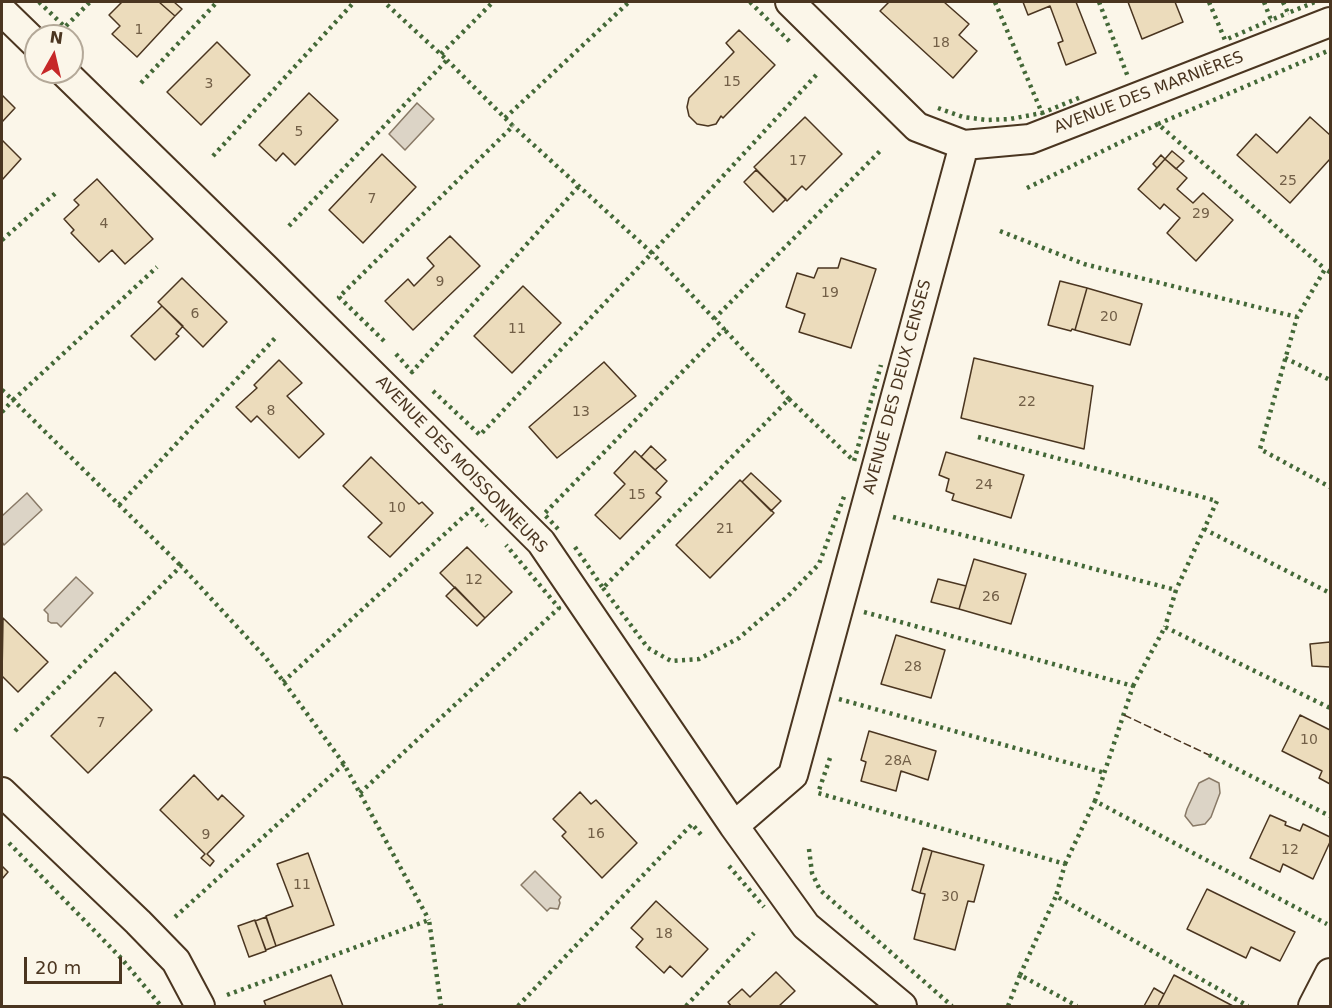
<!DOCTYPE html>
<meta charset="utf-8">
<style>
body{margin:0}
#map{position:relative;width:1332px;height:1008px;overflow:hidden;background:#fbf6e9;font-family:"DejaVu Sans",sans-serif}
canvas{display:block}
.frame{position:absolute;inset:0;border:3px solid #4a3520;pointer-events:none}
.north{position:absolute;left:24px;top:24px;width:60px;height:60px;box-sizing:border-box;background:#fbf6e9;border:2px solid #b4a999;border-radius:50%;rotate:8deg;font-size:16px;font-weight:700;line-height:24px;text-align:center;color:#4a3520}
.north::after{content:'';display:block;margin:auto;width:21px;height:27px;background:#c62828;clip-path:polygon(50% 0,100% 100%,50% 72%,0 100%)}
.scale{position:absolute;left:24px;top:957px;width:98px;height:27px;box-sizing:border-box;border:3px solid #4a3520;border-top:0;padding-left:8px;font-size:18px;line-height:21px;white-space:nowrap;color:#4a3520;-webkit-text-stroke:4px #fbf6e9;paint-order:stroke}
</style>
<div id="map">
<canvas width="1332" height="1008"></canvas>
<div class="frame"></div>
<div class="north">N</div>
<div class="scale">20 m</div>
</div>
<script>
const g = document.querySelector('canvas').getContext('2d');
g.lineJoin = 'round';
function fill(path, color) {
  g.fillStyle = color;
  g.fill(path, 'evenodd');
}
function shape(rows) {
  const path = new Path2D();
  for (const r of rows) {
    path.moveTo(r[0], r[1]);
    for (let i = 2; i < r.length; i += 2) path.lineTo(r[i], r[i + 1]);
  }
  return path;
}
function stroke(path, color, width, dash) {
  g.strokeStyle = color;
  g.lineWidth = width;
  g.lineCap = dash ? 'butt' : 'round';
  g.setLineDash(dash || []);
  g.stroke(path);
}
function label(font, color, halo, rows, align = 'center') {
  g.font = font + ' "DejaVu Sans",sans-serif';
  g.lineWidth = 4.5;
  g.setLineDash([]);
  g.textBaseline = 'middle';
  g.strokeStyle = halo;
  g.fillStyle = color;
  for (const [text, x, y, turn = 0] of rows) {
    g.save();
    g.translate(x, y);
    g.rotate((+turn || 0) * Math.PI / 180);
    g.textAlign = isNaN(turn) ? turn : align;
    if (halo) g.strokeText(text, 0, 0);
    g.fillText(text, 0, 0);
    g.restore();
  }
}
const water = shape([
 [417,103,434,119,405,150,389,134,417,103],
 [27,493,42,510,4,545,2,542,2,516,27,493],
 [76,577,93,593,61,627,57,623,51,623,48,621,48,614,44,610,76,577],
 [1209,778,1219,783,1220,793,1211,817,1205,824,1193,826,1185,816,1187,809,1199,783,1209,778],
 [535,871,561,897,559,900,560,903,558,909,550,908,547,911,521,885,535,871]
]);
fill(water, '#dcd4c6');
stroke(water, '#887966', 1.5);
const building = shape([
 [122,2,159,2,175,16,137,57,112,34,120,26,109,15,122,2],
 [159,2,174,2,182,9,175,16,159,2],
 [889,2,944,2,969,24,959,35,977,51,953,78,880,11,889,2],
 [1023,2,1076,2,1096,53,1066,65,1058,43,1063,41,1050,6,1028,15,1023,2],
 [1128,2,1175,2,1183,22,1142,39,1128,2],
 [739,30,775,65,723,118,721,116,716,124,708,126,697,124,689,116,687,107,689,98,734,52,726,43,739,30],
 [217,42,250,75,201,125,167,92,217,42],
 [309,93,338,120,295,165,283,153,276,161,259,145,309,93],
 [2,95,15,108,2,122,2,95],
 [805,117,842,154,806,190,802,186,787,201,754,167,805,117],
 [1310,117,1330,135,1330,159,1290,203,1237,155,1256,134,1277,153,1310,117],
 [2,140,21,159,2,180,2,140],
 [1172,151,1184,161,1176,169,1165,159,1172,151],
 [382,154,416,187,363,243,329,210,382,154],
 [1161,155,1165,159,1157,168,1153,164,1161,155],
 [1165,159,1187,178,1177,189,1193,203,1203,193,1233,220,1196,261,1167,233,1180,218,1164,204,1160,209,1138,189,1165,159],
 [756,170,786,199,773,212,744,182,756,170],
 [97,179,153,239,125,264,112,250,99,262,71,233,74,230,64,219,79,205,74,200,97,179],
 [450,236,480,266,413,330,385,301,408,279,414,286,434,266,427,258,450,236],
 [841,258,876,269,851,348,799,332,805,314,786,307,797,273,814,278,818,268,838,268,841,258],
 [182,278,227,322,203,347,158,302,182,278],
 [1060,281,1087,288,1075,330,1072,329,1071,331,1048,325,1060,281],
 [523,286,561,323,512,373,474,336,523,286],
 [1087,288,1142,304,1130,345,1075,330,1087,288],
 [162,306,183,326,176,334,179,336,155,360,131,336,162,306],
 [974,358,1093,386,1084,449,961,418,974,358],
 [279,360,302,383,287,396,324,434,299,458,257,416,251,422,236,407,257,388,254,385,279,360],
 [604,362,636,396,557,458,529,427,604,362],
 [651,446,666,460,655,470,641,457,651,446],
 [635,451,667,481,656,493,661,497,620,539,595,515,625,484,614,473,635,451],
 [946,452,1024,475,1011,518,952,500,954,494,946,491,949,479,939,475,946,452],
 [371,457,419,504,422,502,433,513,390,557,368,537,382,523,343,486,371,457],
 [751,473,781,501,771,511,742,482,751,473],
 [740,480,774,513,710,578,676,545,740,480],
 [467,547,512,592,485,618,440,573,467,547],
 [974,559,1026,574,1011,624,959,609,974,559],
 [938,579,966,586,959,609,931,602,938,579],
 [455,587,485,618,477,626,446,596,455,587],
 [3,618,48,662,18,692,2,676,3,618],
 [896,635,945,650,931,698,881,684,896,635],
 [1330,642,1330,667,1312,666,1310,644,1330,642],
 [115,672,152,710,88,773,51,736,115,672],
 [1300,715,1330,730,1330,784,1319,778,1322,771,1282,751,1300,715],
 [869,731,936,751,928,780,901,771,896,791,861,781,866,762,861,760,869,731],
 [194,775,218,800,222,795,244,816,207,854,214,861,210,866,201,858,205,854,160,810,194,775],
 [580,792,591,804,596,800,637,843,602,878,562,836,566,832,553,819,580,792],
 [1270,815,1286,822,1285,825,1300,831,1303,824,1330,837,1330,842,1313,879,1283,864,1280,872,1250,858,1270,815],
 [923,848,932,851,920,893,912,890,923,848],
 [932,851,984,865,974,902,968,901,955,950,914,939,925,894,920,893,932,851],
 [308,853,334,925,276,946,266,916,293,906,277,864,308,853],
 [2,866,8,872,2,879,2,866],
 [1207,889,1295,932,1280,961,1251,947,1246,958,1187,929,1207,889],
 [656,901,708,949,682,977,670,966,664,973,636,947,643,939,631,928,656,901],
 [266,917,276,946,266,950,255,921,266,917],
 [255,920,266,951,249,957,238,926,255,920],
 [776,972,795,991,779,1006,731,1006,728,1002,742,989,750,997,776,972],
 [331,975,343,1006,266,1006,264,1001,331,975],
 [1174,975,1233,1006,1158,1006,1174,975],
 [1154,988,1164,994,1158,1006,1144,1006,1154,988]
]);
fill(building, '#ecdcbc');
stroke(building, '#4a3520', 1.5);
const minor = shape([
 [790,2,917,127,964,145,1030,139,1330,22],
 [2,11,36,44],
 [64,72,266,269,541,542,734,826,806,926,902,1006],
 [2,792,138,922,176,961,200,1006],
 [734,826,793,775,964,145],
 [1313,1006,1330,973]
]);
stroke(minor, '#4a3520', 32);
stroke(minor, '#fbf6e9', 28);
stroke(shape([
 [39,2,65,27,90,2],
 [750,2,790,42],
 [995,2,1042,113,1081,97],
 [1099,2,1128,77],
 [1209,2,1225,40,1271,20],
 [1264,2,1271,20,1288,13],
 [1283,2,1288,13,1315,2],
 [441,54,493,2],
 [141,83,217,2],
 [938,108,963,117,987,120,1010,119,1042,113],
 [505,118,629,2],
 [1158,124,1330,50],
 [213,156,354,2],
 [1027,188,1158,124,1325,269],
 [289,226,447,60,384,2],
 [1000,231,1084,264,1297,317],
 [2,240,58,191],
 [1330,272,1325,269,1297,317,1260,449,1330,487],
 [714,319,881,150],
 [384,341,339,297,513,126,447,60],
 [396,354,412,372,579,186],
 [1285,358,1330,380],
 [2,390,13,400,157,267],
 [433,391,480,435,652,253,513,126],
 [789,399,854,461,881,365],
 [2,412,13,400,181,566],
 [978,437,1217,501,1176,590],
 [119,505,276,337],
 [893,517,1176,590,1165,627],
 [558,529,544,514,724,329,652,253,819,72],
 [1204,529,1330,593],
 [575,547,603,588,789,399,724,329],
 [603,588,648,648,671,661,699,659,739,638,788,596,819,564,845,494],
 [864,612,1133,686,1095,801],
 [283,682,472,509,487,526],
 [1133,686,1165,627,1330,708],
 [839,699,1105,773],
 [15,731,181,566,266,658,344,764],
 [1209,755,1330,816],
 [830,758,818,793,1065,864,1056,896],
 [360,793,559,608,506,545],
 [9,843,121,958,161,1006],
 [809,849,812,873,820,890,952,1006],
 [1065,864,1095,801,1327,924],
 [729,866,764,907],
 [175,917,344,764,429,920],
 [1020,975,1056,896,1248,1006],
 [227,995,429,920,441,1006],
 [518,1006,692,824,703,837],
 [686,1006,754,933],
 [1008,1006,1020,975,1077,1006]
]), '#436837', 4.5, [3, 4.5]);
stroke(shape([
 [1124,715,1209,755]
]), '#4a3520', 1.5, [8, 3]);
label('14px', '#725f47', null, [
 ["1",139,30],
 ["18",941,43],
 ["15",732,82],
 ["3",209,84],
 ["5",299,132],
 ["17",798,161],
 ["25",1288,181],
 ["7",372,199],
 ["29",1201,214],
 ["4",104,224],
 ["9",440,282],
 ["19",830,293],
 ["6",195,314],
 ["20",1109,317],
 ["11",517,329],
 ["22",1027,402],
 ["8",271,411],
 ["13",581,412],
 ["24",984,485],
 ["15",637,495],
 ["10",397,508],
 ["21",725,529],
 ["12",474,580],
 ["26",991,597],
 ["28",913,667],
 ["7",101,723],
 ["10",1309,740],
 ["28A",898,761],
 ["16",596,834],
 ["9",206,835],
 ["12",1290,850],
 ["11",302,885],
 ["30",950,897],
 ["18",664,934]
]);
label('16px', '#4a3520', '#fbf6e9', [
 ["AVENUE DES MARNIÈRES",1149,93,-21],
 ["AVENUE DES DEUX CENSES",898,387,-75],
 ["AVENUE DES MOISSONNEURS",461,465,46]
]);
</script>
